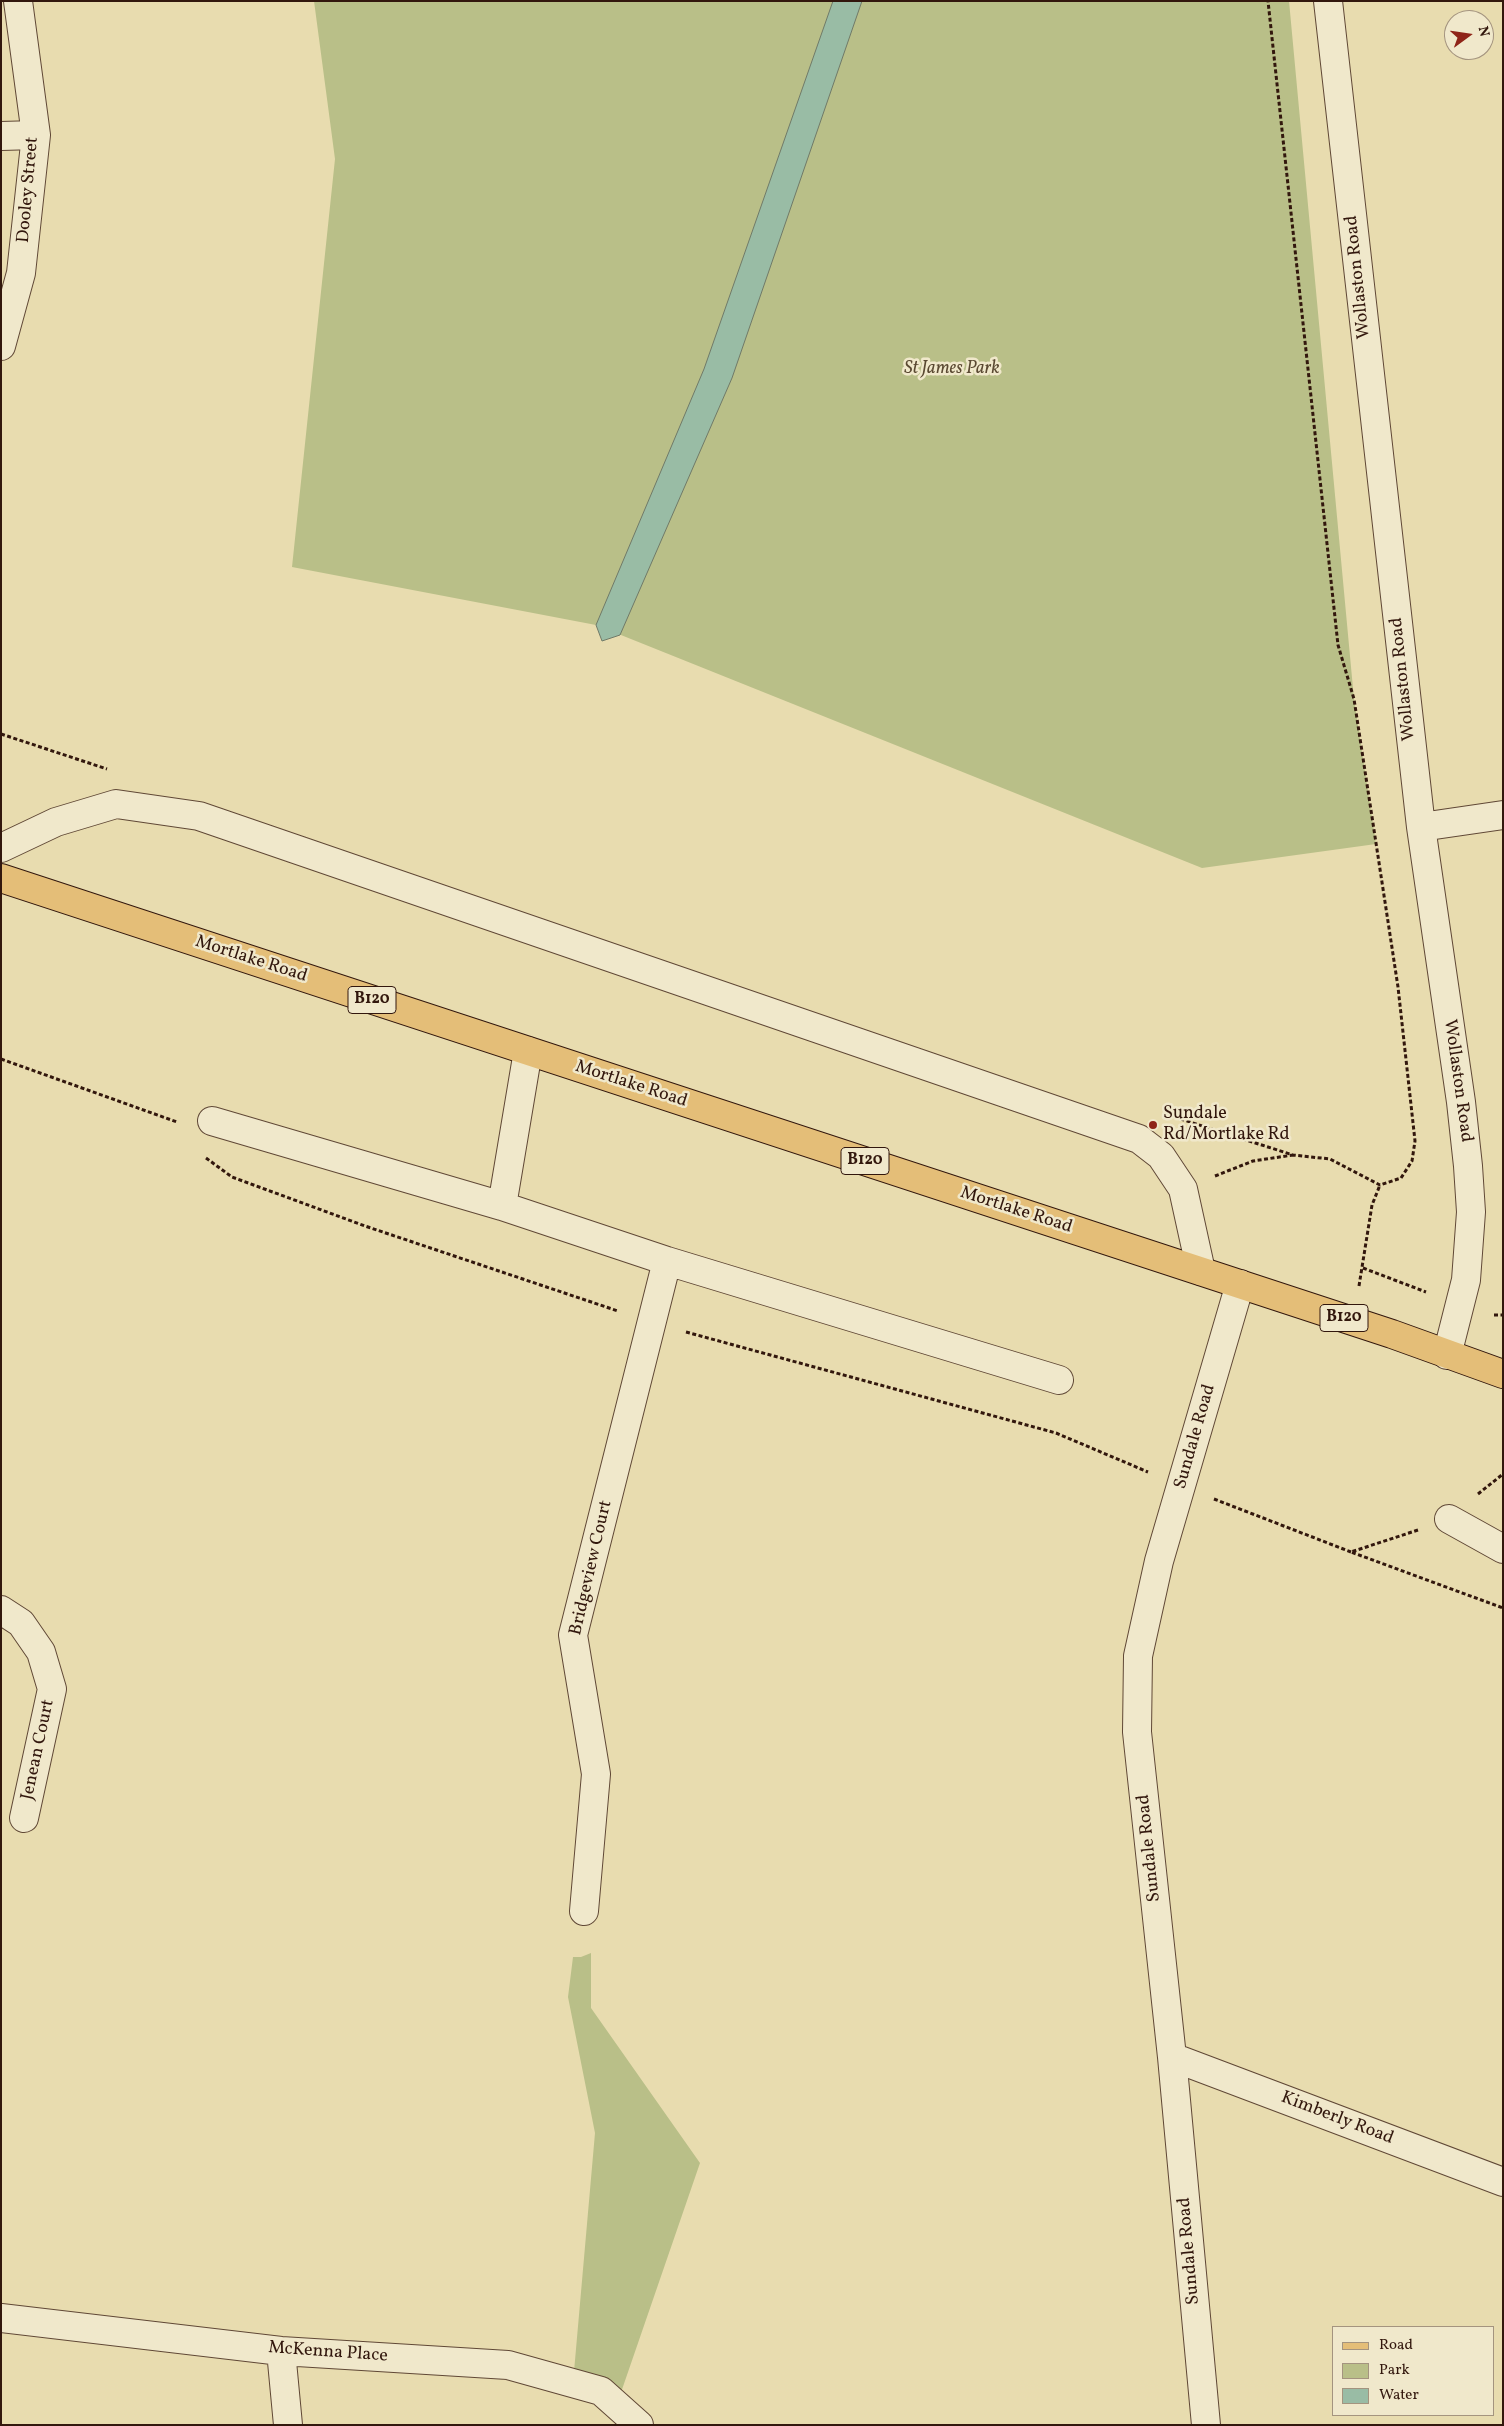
<!DOCTYPE html>
<style>
body{margin:0}
#map{position:relative;width:1504px;height:2426px;overflow:hidden;background:#e8dcaf;font-family:Vollkorn,serif}
canvas{display:block}
.frame{position:absolute;inset:0;border:2px solid #32170d;pointer-events:none}
.legend{position:absolute;left:1332px;top:2326px;width:162px;height:90px;box-sizing:border-box;background:#f0e8cb;border:1px solid #a4947f;margin:0;padding:6px 9px;list-style:none;font-size:15px;color:#32170d}
.legend li{display:flex;align-items:center;gap:10px;height:25px}
.legend b{width:25px;border:1px solid #a4947f}
.north{position:absolute;left:1444px;top:10px;width:50px;height:50px;box-sizing:border-box;background:#f0e8cb;border:1px solid #a4947f;border-radius:50%;rotate:76deg;font-size:14px;font-weight:700;line-height:20px;text-align:center;color:#32170d}
.north::after{content:'';display:block;margin:auto;width:18px;height:22px;background:#8f2418;clip-path:polygon(50% 0,100% 100%,50% 72%,0 100%)}
</style>
<div id="map">
<canvas width="1504" height="2426"></canvas>
<div class="frame"></div>
<ul class="legend">
<li><b style="height:6px;background:#e4be78"></b>Road</li>
<li><b style="height:14px;background:#b9bf88"></b>Park</li>
<li><b style="height:14px;background:#99bca5"></b>Water</li>
</ul>
<div class="north">N</div>
</div>
<script>
const g = document.querySelector('canvas').getContext('2d');
g.lineJoin = 'round';
function fill(path, color) {
  g.fillStyle = color;
  g.fill(path, 'evenodd');
}
function shape(rows) {
  const path = new Path2D();
  for (const r of rows) {
    path.moveTo(r[0], r[1]);
    for (let i = 2; i < r.length; i += 2) path.lineTo(r[i], r[i + 1]);
  }
  return path;
}
function stroke(path, color, width, dash) {
  g.strokeStyle = color;
  g.lineWidth = width;
  g.lineCap = dash ? 'butt' : 'round';
  g.setLineDash(dash || []);
  g.stroke(path);
}
function label(font, color, halo, rows, align = 'center') {
  g.font = font + ' Vollkorn,serif';
  g.lineWidth = 5;
  g.setLineDash([]);
  g.textBaseline = 'middle';
  g.strokeStyle = halo;
  g.fillStyle = color;
  for (const [text, x, y, turn = 0] of rows) {
    g.save();
    g.translate(x, y);
    g.rotate((+turn || 0) * Math.PI / 180);
    g.textAlign = isNaN(turn) ? turn : align;
    if (halo) g.strokeText(text, 0, 0);
    g.fillText(text, 0, 0);
    g.restore();
  }
}
fill(shape([
 [314,1,1289,1,1354,699,1376,844,1202,868,596,625,292,567,335,159],
 [591,1953,591,2008,700,2163,617,2404,573,2383,595,2133,568,1997,573,1957,581,1957]
]), '#b9bf88');
const water = shape([
 [833,1,862,1,732,378,620,635,602,641,596,625,704,369,833,1]
]);
fill(water, '#99bca5');
stroke(water, '#707a68', 1);
const minor = shape([
 [1328,1,1421,827,1461,1102,1468,1166,1471,1212,1466,1280,1447,1355],
 [1,136,36,135],
 [1,346,21,273,36,135,18,1],
 [1421,827,1503,815],
 [1,848,56,822,116,804,199,816,1139,1139,1161,1156,1183,1189,1201,1271],
 [212,1121,502,1206,667,1261,1059,1380],
 [502,1206,528,1051],
 [1449,1519,1503,1549],
 [1,1610,21,1623,41,1652,52,1689,24,1818],
 [584,1911,596,1774,573,1635,667,1261],
 [1172,2057,1503,2182],
 [1,2318,281,2351,508,2365,601,2391,639,2425],
 [281,2351,288,2425],
 [1206,2425,1172,2057,1137,1732,1138,1656,1159,1561,1240,1284]
]);
const major = shape([
 [1,878,1392,1334,1503,1374]
]);
stroke(minor, '#604836', 30);
stroke(major, '#32170d', 30);
stroke(shape([
 [1,734,107,769],
 [1,1059,177,1122],
 [1168,1115,1293,1155,1330,1159,1380,1185,1401,1178,1412,1161,1415,1141,1398,987,1354,699,1338,645,1268,1],
 [206,1158,232,1177,365,1226,618,1311],
 [1215,1176,1253,1161,1293,1155],
 [1363,1268,1426,1292],
 [1359,1286,1372,1205,1380,1185],
 [1494,1315,1503,1315],
 [686,1332,1056,1433,1148,1472],
 [1478,1494,1503,1474],
 [1214,1499,1351,1552],
 [1418,1530,1351,1552,1503,1608]
]), '#32170d', 3, [4, 2.5]);
stroke(minor, '#f0e8cb', 28);
stroke(major, '#e4be78', 28);
for (const [x, y, r, color] of [
 [1153,1125,5,"#8f2418"]
]) {
  const dot = new Path2D();
  dot.arc(x, y, r, 0, 2 * Math.PI);
  g.fillStyle = color;
  g.fill(dot);
  stroke(dot, '#f0e8cb', 2);
}
for (const [x, y, w] of [
 [372,1000,48],
 [865,1161,48],
 [1344,1318,48]
]) {
  const box = new Path2D();
  box.roundRect(x - w / 2, y - 13.5, w, 27, 4);
  g.fillStyle = '#f0e8cb';
  g.fill(box);
  stroke(box, '#32170d', 1);
}
label('bold 16px', '#32170d', null, [
 ["B120",372,1000],
 ["B120",865,1161],
 ["B120",1344,1318]
]);
label('18px', '#32170d', '#f0e8cb', [
 ["Dooley Street",29,190,-85],
 ["Wollaston Road",1359,277,-96],
 ["Wollaston Road",1404,679,-96],
 ["Mortlake Road",251,960,18],
 ["Wollaston Road",1457,1081,82],
 ["Mortlake Road",631,1085,18],
 ["Mortlake Road",1016,1211,18],
 ["Sundale Road",1196,1437,-74],
 ["Bridgeview Court",592,1568,-77],
 ["Jenean Court",39,1750,-78],
 ["Sundale Road",1150,1848,-96],
 ["Kimberly Road",1337,2119,21],
 ["Sundale Road",1190,2251,-95],
 ["McKenna Place",328,2353,4]
]);
label('italic 18px', '#5a4932', '#f0e8cb', [
 ["St James Park",952,370]
]);
label('18px', '#32170d', '#f0e8cb', [
 ["Sundale",1163,1115],
 ["Rd/Mortlake Rd",1163,1136]
], 'left');
</script>
